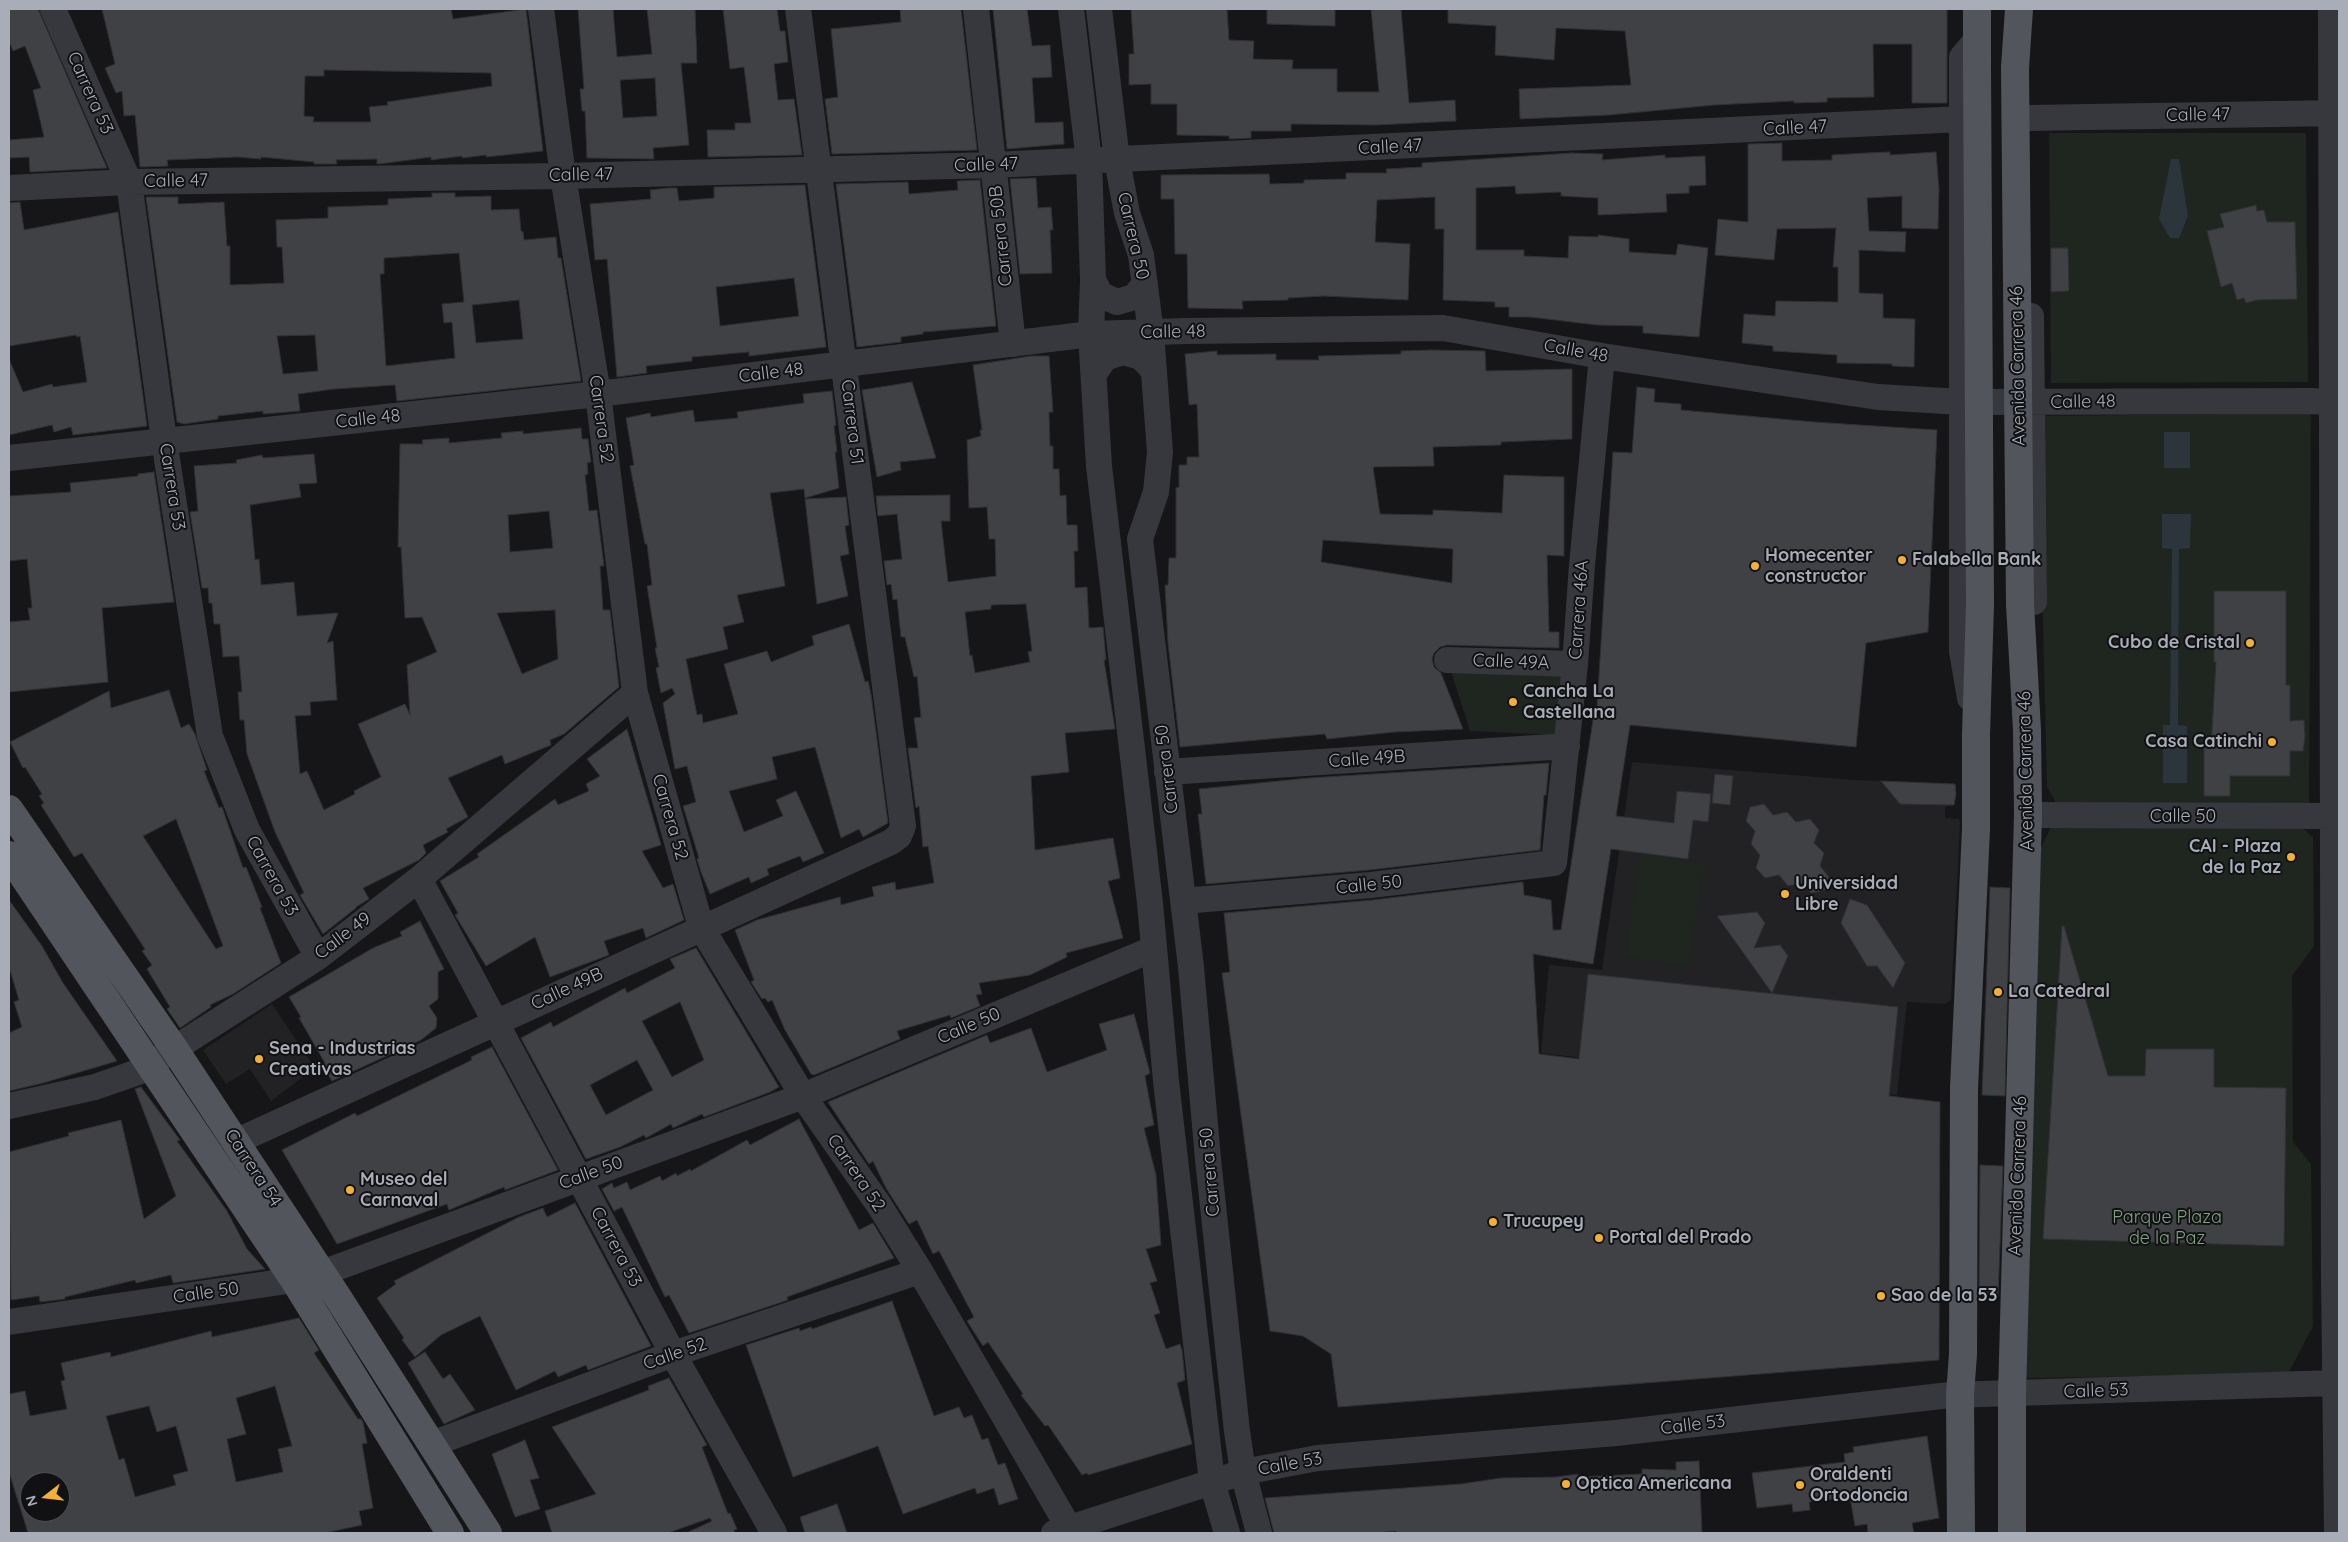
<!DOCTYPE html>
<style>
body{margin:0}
#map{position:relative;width:2348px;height:1542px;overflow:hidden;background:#161618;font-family:Quicksand,sans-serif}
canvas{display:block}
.frame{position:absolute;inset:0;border:10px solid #a8adb8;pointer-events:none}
.north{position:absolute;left:20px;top:1472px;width:50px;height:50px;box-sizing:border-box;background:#111113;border:1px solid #4d4f55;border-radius:50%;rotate:254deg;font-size:14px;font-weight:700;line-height:20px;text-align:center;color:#a8adb8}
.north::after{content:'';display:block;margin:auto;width:18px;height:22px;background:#f2b134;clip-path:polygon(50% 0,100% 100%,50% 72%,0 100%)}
</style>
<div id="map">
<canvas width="2348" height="1542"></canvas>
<div class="frame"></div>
<div class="north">N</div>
</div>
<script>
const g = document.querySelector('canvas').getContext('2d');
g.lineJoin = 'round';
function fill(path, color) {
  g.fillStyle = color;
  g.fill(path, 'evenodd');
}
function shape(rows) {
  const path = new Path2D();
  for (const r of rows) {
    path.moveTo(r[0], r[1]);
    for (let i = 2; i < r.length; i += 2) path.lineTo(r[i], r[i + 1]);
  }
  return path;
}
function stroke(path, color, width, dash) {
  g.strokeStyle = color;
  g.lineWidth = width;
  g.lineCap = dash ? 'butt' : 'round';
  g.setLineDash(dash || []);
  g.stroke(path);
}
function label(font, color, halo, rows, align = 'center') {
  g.font = font + ' Quicksand,sans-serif';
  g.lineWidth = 4;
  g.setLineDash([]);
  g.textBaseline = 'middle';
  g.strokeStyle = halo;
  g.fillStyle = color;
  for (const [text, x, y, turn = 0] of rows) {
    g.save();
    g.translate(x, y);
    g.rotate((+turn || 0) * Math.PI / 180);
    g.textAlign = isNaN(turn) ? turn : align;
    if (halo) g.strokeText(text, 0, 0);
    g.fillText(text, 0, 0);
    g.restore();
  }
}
fill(shape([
 [1632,762,1853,780,1955,784,1956,794,1954,805,1945,807,1945,818,1959,819,1960,823,1951,1000,1945,1004,1907,1002,1897,1095,1541,1053,1549,965,1602,970],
 [272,1004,315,1068,271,1101,250,1069,226,1084,203,1050]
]), '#222225');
fill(shape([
 [2049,133,2306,133,2308,382,2051,383],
 [2311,413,2309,805,2057,805,2047,786,2038,416],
 [1450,668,1570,672,1561,735,1470,731],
 [2298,824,2313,837,2314,946,2292,976,2293,1142,2311,1164,2313,1326,2288,1374,2023,1378,2040,850,2051,827],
 [1641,854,1705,865,1688,967,1625,956]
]), '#1e261f');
fill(shape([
 [2171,159,2179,159,2188,216,2179,238,2170,238,2159,219],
 [2164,432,2190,432,2190,468,2164,468],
 [2162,514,2191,514,2190,548,2179,549,2178,725,2187,726,2187,783,2163,783,2163,725,2170,725,2172,549,2162,548]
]), '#2c353c');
const building = shape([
 [9,9,38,9,107,168,30,172,29,157,9,158,9,140,44,137,33,90,41,88,25,46,13,51,9,41,9,9],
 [102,9,451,9,453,19,526,9,543,151,486,157,486,155,462,158,462,156,431,160,431,157,387,163,377,164,377,159,336,160,337,164,314,164,314,162,261,157,261,159,237,157,167,160,168,166,140,167,135,115,124,116,122,91,116,93,105,68,115,64,102,9],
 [324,70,491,73,492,86,387,102,388,105,369,107,371,122,313,122,314,117,304,116,305,76,324,76,324,70],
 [578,9,613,9,617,57,652,54,647,9,695,9,697,63,681,63,689,145,653,148,654,159,587,158,585,111,582,111,580,89,584,89,578,9],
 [655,78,657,116,623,118,620,80,655,78],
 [723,9,777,9,780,31,785,31,788,62,774,64,778,100,794,99,802,155,708,157,707,130,735,130,735,123,751,123,744,67,730,69,723,9],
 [900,9,961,9,977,150,832,154,825,99,838,97,831,29,901,22,900,9],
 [993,9,1027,9,1032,46,1050,45,1052,77,1032,78,1035,123,1063,122,1064,144,1007,149,993,9],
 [1131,9,1227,9,1229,40,1254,41,1253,59,1293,60,1292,69,1337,69,1337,92,1379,92,1371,9,1401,9,1409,103,1455,100,1456,121,1376,125,1291,124,1291,131,1251,131,1251,138,1229,139,1229,136,1177,135,1177,104,1151,104,1151,84,1129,85,1129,54,1134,54,1131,9],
 [1267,9,1335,9,1335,26,1267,24,1267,9],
 [1448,9,1947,9,1947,103,1912,103,1912,44,1873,44,1874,97,1827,98,1827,102,1794,103,1794,101,1714,105,1609,115,1520,119,1519,89,1631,85,1625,31,1556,28,1554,60,1495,55,1496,26,1448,23,1448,9],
 [1782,143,1782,161,1832,160,1832,155,1867,153,1890,152,1890,155,1936,152,1939,189,1938,229,1902,228,1902,196,1867,198,1869,231,1906,232,1905,252,1859,250,1859,293,1883,294,1883,318,1915,319,1914,367,1892,366,1892,364,1837,363,1837,355,1773,351,1773,346,1742,343,1744,314,1775,316,1776,301,1838,302,1838,267,1833,267,1836,228,1777,229,1774,260,1715,255,1718,219,1748,222,1748,144,1782,143],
 [1572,153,1603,154,1602,160,1665,155,1665,158,1705,156,1706,185,1689,186,1689,193,1666,194,1667,212,1598,215,1598,198,1561,196,1561,192,1516,194,1515,186,1476,188,1476,250,1524,250,1524,256,1568,258,1569,236,1598,237,1598,235,1629,239,1629,252,1676,255,1678,244,1708,248,1699,337,1643,333,1643,326,1597,325,1530,317,1509,317,1509,307,1495,307,1495,302,1443,300,1444,229,1435,229,1435,197,1377,200,1375,242,1410,244,1408,300,1324,296,1288,298,1288,300,1242,301,1243,309,1188,308,1187,254,1175,254,1174,199,1161,199,1161,175,1269,174,1270,184,1304,183,1304,180,1346,179,1346,173,1387,173,1386,169,1422,167,1422,163,1572,153],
 [1036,178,1038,208,1051,207,1053,230,1050,230,1052,273,1020,274,1010,179,1036,178],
 [980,180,996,326,923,332,923,334,901,337,901,342,857,347,836,184,908,182,909,194,958,190,957,181,980,180],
 [805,185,826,347,749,356,749,352,692,357,692,361,646,366,647,373,617,377,607,259,595,260,590,204,651,199,650,190,668,188,677,188,679,201,714,198,714,187,805,185],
 [794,278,799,316,720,326,716,287,794,278],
 [432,193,455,193,455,197,491,196,491,210,519,209,521,231,523,232,524,240,556,237,558,258,561,258,581,381,397,401,395,385,334,389,298,394,300,411,263,414,263,411,218,416,218,419,184,424,177,422,146,197,178,197,178,204,224,202,227,246,230,246,230,285,284,283,282,247,277,247,276,220,328,218,328,207,388,205,388,199,432,197,432,193],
 [459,253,464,302,442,304,444,323,452,322,455,358,386,366,380,274,384,274,384,258,459,253],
 [519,300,523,339,476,343,472,305,519,300],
 [315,335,318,371,283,374,277,336,315,335],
 [20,202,24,230,118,212,147,426,73,435,71,427,54,432,52,425,9,435,9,359,23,392,52,384,53,387,87,382,80,336,77,337,76,335,9,346,9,203,20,202],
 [2256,205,2257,211,2264,210,2267,222,2295,222,2297,299,2257,300,2246,303,2244,298,2237,300,2232,283,2221,287,2207,231,2224,227,2220,214,2256,205],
 [2051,248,2068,248,2069,291,2051,292,2051,248],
 [1431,350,1485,351,1486,371,1572,369,1572,439,1501,442,1501,445,1433,447,1434,466,1373,467,1380,514,1433,515,1433,510,1502,513,1504,475,1564,477,1564,556,1547,555,1549,632,1559,632,1559,648,1447,645,1440,647,1434,653,1432,659,1434,667,1441,673,1463,729,1395,732,1327,739,1325,734,1180,747,1168,643,1165,585,1168,585,1169,558,1176,558,1176,488,1179,487,1179,465,1187,465,1187,457,1199,457,1197,404,1189,405,1185,354,1217,351,1217,355,1276,354,1276,360,1319,360,1318,356,1401,354,1401,351,1431,350],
 [1323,540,1453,549,1452,583,1321,562,1323,540],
 [1031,356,1049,356,1053,412,1049,412,1050,446,1053,446,1053,469,1059,469,1060,496,1066,495,1067,525,1077,525,1078,551,1074,551,1075,588,1087,587,1089,628,1103,627,1106,660,1104,660,1115,729,1065,733,1069,772,1031,776,1035,850,1113,838,1120,878,1108,881,1123,938,1066,953,1067,957,1030,975,979,983,982,994,976,995,980,1006,951,1018,950,1015,897,1031,900,1039,814,1075,811,1074,785,1030,772,1000,768,1002,765,998,762,999,751,982,754,980,735,930,757,920,840,897,841,905,874,896,872,887,895,882,896,890,934,883,928,846,923,847,919,806,916,808,908,748,918,748,914,718,921,717,917,676,914,677,905,637,901,637,897,599,893,600,891,584,887,585,884,561,902,559,897,514,878,516,876,496,950,495,950,521,941,521,948,582,996,576,995,539,989,539,987,507,969,508,967,440,981,436,980,430,982,430,973,365,1031,356],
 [1026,604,1032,651,1028,652,1030,662,975,673,972,655,970,656,965,612,991,609,991,605,1026,604],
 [912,382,936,458,900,462,901,470,877,477,862,390,912,382],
 [1637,387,1655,389,1654,402,1681,404,1681,410,1814,422,1937,430,1928,632,1866,643,1856,747,1630,725,1616,816,1674,823,1677,791,1711,794,1708,822,1693,820,1688,859,1611,849,1593,964,1533,954,1539,1054,1579,1059,1588,974,1898,1007,1889,1096,1940,1102,1939,1360,1338,1407,1331,1354,1303,1336,1270,1331,1222,973,1230,972,1224,913,1373,900,1523,882,1524,895,1551,900,1553,930,1561,930,1595,707,1597,707,1613,452,1632,453,1637,387],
 [832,391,836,425,834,426,837,452,835,452,839,488,805,498,804,489,770,493,785,586,737,595,744,622,723,627,728,649,686,659,697,715,702,714,703,723,738,714,724,664,767,651,771,662,814,645,812,636,849,624,865,682,868,681,871,694,888,823,863,837,859,829,841,838,815,747,772,757,777,779,729,791,744,832,783,816,776,800,796,791,824,853,803,862,800,856,767,869,769,875,751,883,749,877,710,894,701,872,697,859,699,858,683,806,696,802,687,766,675,769,663,703,675,694,672,688,661,693,656,668,659,667,655,648,657,648,647,586,652,585,647,544,645,544,630,466,634,465,626,418,650,413,651,417,693,410,695,422,738,418,737,412,804,403,803,394,832,391],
 [581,428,582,439,588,439,591,462,587,463,588,474,585,475,589,511,597,510,604,566,600,566,603,610,610,610,619,687,564,734,550,740,551,745,505,764,502,755,448,778,468,817,446,829,448,832,423,845,426,853,419,860,363,888,369,899,356,907,356,908,323,934,300,895,304,893,275,832,247,754,244,720,240,720,238,692,242,692,239,656,223,657,220,624,214,624,212,603,209,603,208,588,202,588,190,512,198,511,194,466,237,463,236,460,262,455,263,458,314,454,317,483,299,484,301,497,250,505,255,560,259,559,261,585,294,582,297,616,338,613,327,643,333,641,337,700,310,702,311,715,295,716,300,774,307,771,324,810,355,794,354,791,381,777,358,724,405,704,410,715,407,665,437,652,422,617,405,618,401,547,398,547,400,444,423,444,422,440,449,438,449,443,502,438,501,433,523,431,523,434,581,428],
 [549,511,553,548,510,552,508,515,549,511],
 [555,610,558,659,522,674,497,613,555,610],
 [154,472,174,602,102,608,108,682,9,692,9,622,30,620,28,608,32,608,27,559,9,561,9,496,71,492,70,483,138,476,138,474,154,472],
 [846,497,849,525,845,526,849,554,840,556,848,596,817,604,805,499,846,497],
 [2214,591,2286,591,2286,685,2290,685,2290,721,2304,720,2305,737,2303,751,2290,751,2290,776,2230,776,2230,796,2204,796,2204,747,2211,747,2216,662,2214,662,2214,591],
 [169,690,181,728,189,724,195,734,207,770,204,771,219,808,222,807,243,868,246,867,262,907,260,908,281,963,233,994,210,1005,211,1007,180,1028,167,1009,170,1007,147,969,152,965,142,951,145,949,82,853,74,857,41,805,44,803,39,796,42,794,25,767,23,768,10,742,109,691,111,708,169,690],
 [176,819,223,946,216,949,143,836,176,819],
 [627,729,661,845,642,851,663,888,673,884,684,920,646,938,643,928,604,941,609,955,550,977,535,937,486,966,455,915,458,913,440,881,479,857,477,854,555,799,558,805,589,791,586,784,600,776,587,759,627,729],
 [1549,763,1546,795,1544,795,1540,850,1369,870,1206,884,1198,814,1202,814,1199,789,1309,778,1549,763],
 [1715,774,1733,776,1730,805,1712,803,1715,774],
 [1881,781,1955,784,1956,794,1954,805,1900,804,1881,781],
 [1764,804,1773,815,1787,812,1796,822,1810,819,1819,830,1814,843,1824,853,1820,866,1829,877,1825,890,1811,893,1802,883,1788,886,1779,875,1765,878,1756,868,1760,855,1751,844,1755,831,1746,821,1750,807,1764,804],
 [1990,887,2010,888,2005,1096,1982,1095,1990,887],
 [1850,899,1867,905,1905,963,1893,988,1877,966,1867,966,1841,923,1850,899],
 [9,900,42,946,63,983,117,1061,43,1083,9,1091,9,1033,22,1027,14,1002,19,1000,9,967,9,900],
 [1757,912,1765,923,1754,948,1780,945,1788,956,1772,993,1717,916,1757,912],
 [420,921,444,969,438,972,438,999,429,1006,437,1018,436,1028,421,1040,332,1081,322,1065,325,1063,299,1018,301,1017,289,997,373,948,402,936,400,932,420,921],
 [2062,926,2064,926,2108,1076,2145,1076,2146,1049,2214,1049,2214,1087,2286,1088,2284,1246,2043,1239,2062,926],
 [696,948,779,1087,770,1092,704,1117,702,1114,673,1128,671,1124,646,1138,644,1135,620,1147,586,1159,521,1038,551,1022,553,1027,625,988,627,993,675,968,670,959,696,948],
 [680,1002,704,1060,672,1077,642,1021,680,1002],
 [637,1060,653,1090,606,1115,590,1085,637,1060],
 [1134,1014,1150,1073,1145,1076,1154,1125,1144,1128,1156,1175,1161,1245,1146,1249,1157,1281,1150,1283,1160,1313,1154,1315,1166,1349,1180,1344,1182,1350,1185,1380,1177,1383,1192,1444,1088,1475,1087,1473,1082,1475,1048,1425,1045,1426,1021,1395,1023,1394,988,1342,983,1346,967,1321,974,1317,939,1251,933,1254,917,1220,909,1224,886,1188,873,1161,869,1164,828,1102,987,1035,990,1043,1031,1028,1047,1072,1107,1050,1099,1024,1134,1014],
 [492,1047,558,1170,505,1190,504,1187,449,1210,447,1204,337,1244,282,1150,355,1113,357,1116,472,1060,471,1057,492,1047],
 [141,1087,180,1140,177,1141,227,1211,247,1249,265,1269,173,1283,171,1275,136,1283,135,1280,65,1297,65,1299,40,1302,39,1296,11,1300,9,1152,69,1136,68,1133,121,1120,144,1219,176,1196,135,1089,141,1087],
 [799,1119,859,1230,873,1223,894,1258,787,1297,788,1300,689,1333,669,1295,665,1297,622,1207,614,1211,602,1189,612,1183,614,1188,627,1182,630,1190,660,1176,662,1181,676,1173,677,1176,690,1169,691,1171,747,1140,750,1145,799,1119],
 [1980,1165,2003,1166,1998,1296,1979,1294,1980,1165],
 [575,1203,651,1346,588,1370,586,1365,558,1377,555,1371,516,1390,480,1316,441,1335,415,1357,402,1340,404,1338,377,1298,396,1284,394,1281,519,1217,543,1208,547,1217,575,1203],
 [892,1301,934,1416,959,1407,964,1418,972,1415,982,1440,988,1438,998,1465,1005,1463,1018,1499,999,1505,994,1488,977,1494,975,1488,903,1514,878,1446,793,1477,746,1345,799,1328,800,1331,811,1327,812,1329,892,1301],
 [299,1318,319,1350,314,1353,358,1419,361,1419,363,1422,367,1443,362,1444,373,1508,359,1511,362,1525,325,1533,28,1533,9,1472,9,1394,25,1391,30,1416,67,1409,61,1381,65,1380,61,1363,110,1352,111,1357,211,1331,212,1337,299,1318],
 [275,1386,292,1446,278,1449,283,1472,236,1482,227,1439,246,1434,236,1398,275,1386],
 [149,1406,157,1432,176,1426,188,1471,173,1475,176,1485,135,1497,124,1458,119,1460,106,1416,149,1406],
 [30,1482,60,1482,60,1512,30,1512,30,1482],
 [425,1352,443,1379,450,1374,475,1410,444,1424,408,1363,425,1352],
 [669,1378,707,1445,702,1447,728,1514,730,1513,737,1529,734,1530,735,1533,686,1533,712,1521,710,1518,668,1533,552,1533,545,1511,596,1494,552,1427,649,1390,648,1386,669,1378],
 [1927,1436,1939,1518,1912,1523,1914,1533,1868,1533,1867,1524,1855,1526,1850,1497,1809,1502,1810,1510,1793,1512,1792,1504,1757,1508,1752,1473,1845,1462,1844,1454,1854,1452,1853,1447,1927,1436],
 [525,1440,539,1478,530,1480,540,1509,515,1517,492,1454,525,1440],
 [1699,1461,1702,1533,1396,1533,1396,1531,1376,1533,1274,1533,1265,1498,1461,1484,1501,1478,1556,1477,1578,1474,1578,1477,1642,1474,1642,1469,1676,1470,1676,1462,1699,1461],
 [837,1504,847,1533,805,1533,800,1517,837,1504]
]);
fill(building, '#404145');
stroke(building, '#303034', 1);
stroke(shape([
 [53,9,129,182,164,440,210,736,247,830,318,957],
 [541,9,563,176,598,394,635,693,701,927,803,1096,879,1205,920,1271,1069,1528],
 [976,9,1013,344],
 [1071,9,1089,161,1093,280,1091,334,1099,466,1150,903,1166,1081,1212,1482,1227,1533],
 [1099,9,1117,160,1127,213,1141,255,1151,333,1160,452,1156,492,1140,539,1191,967,1208,1159,1237,1431,1243,1472,1259,1533],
 [2331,9,2334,1275,2337,1533],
 [2027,118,2339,113],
 [9,188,129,182,563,176,993,165,1962,119],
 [1093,280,1101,295,1117,302,1134,297,1145,284],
 [2031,316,2034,602],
 [1094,374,1105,358,1123,352,1141,357,1154,371],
 [9,458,598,394,1091,334,1186,331,1443,328,1602,356,1878,397,1962,402,2312,401,2339,403],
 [1447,660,1575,664],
 [1970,698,1962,651,1962,57,1978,38],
 [1167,772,1567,746],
 [2028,815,2339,816],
 [419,879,673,1354,774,1533],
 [1183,901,1371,885,1554,863,1575,664,1582,565,1602,356],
 [9,1106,95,1087,138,1072,318,957,419,879,635,693],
 [235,1142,891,842,899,836,903,826,798,9],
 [9,1322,294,1280,322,1273,803,1096,1153,949],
 [432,1444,673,1354,920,1271],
 [1054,1533,1243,1472,1318,1458,1616,1433,1950,1395,2335,1383,2339,1378]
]), '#37383d', 26);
stroke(shape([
 [1977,9,1977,69],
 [2015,68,2019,9],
 [9,809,175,1050,337,1296,488,1533],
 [9,855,294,1280,450,1533],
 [1961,1533,1960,1395,1963,1354,1964,1088,1976,829,1976,735,1980,604],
 [2012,1533,2012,1394,2028,815,2027,730,2020,604]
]), '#53555c', 28);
stroke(shape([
 [2015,68,2020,604],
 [1977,69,1980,604]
]), '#53555c', 28);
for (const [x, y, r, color] of [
 [1902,560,5,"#f2b134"],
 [1755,566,5,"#f2b134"],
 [2250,643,5,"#f2b134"],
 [1513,702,5,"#f2b134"],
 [2272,742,5,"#f2b134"],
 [2291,857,5,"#f2b134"],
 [1785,894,5,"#f2b134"],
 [1998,992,5,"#f2b134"],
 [259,1059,5,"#f2b134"],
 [350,1190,5,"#f2b134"],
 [1493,1222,5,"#f2b134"],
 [1599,1238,5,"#f2b134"],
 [1881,1296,5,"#f2b134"],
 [1566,1484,5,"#f2b134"],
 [1800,1485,5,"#f2b134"]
]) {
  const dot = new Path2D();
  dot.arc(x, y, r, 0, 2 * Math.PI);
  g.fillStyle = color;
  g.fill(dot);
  stroke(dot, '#111113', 2);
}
label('18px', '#a8adb8', '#111113', [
 ["Carrera 53",90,93,66],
 ["Calle 47",2198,115,-1],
 ["Calle 47",1795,128,-3],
 ["Calle 47",1390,147,-3],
 ["Calle 47",986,165,-2],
 ["Calle 47",581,175,-1],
 ["Calle 47",176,181,-1],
 ["Carrera 50B",1001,236,-96],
 ["Carrera 50",1133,236,77],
 ["Calle 48",1173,332,-1],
 ["Calle 48",1576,351,10],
 ["Avenida Carrera 46",2018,366,-91],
 ["Calle 48",771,373,-7],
 ["Calle 48",2083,402,-1],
 ["Calle 48",368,419,-6],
 ["Carrera 52",601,419,82],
 ["Carrera 51",852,422,83],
 ["Carrera 53",172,487,81],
 ["Carrera 46A",1579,610,-86],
 ["Calle 49A",1511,662,2],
 ["Calle 49B",1367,759,-4],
 ["Carrera 50",1167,769,-97],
 ["Avenida Carrera 46",2026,771,-91],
 ["Carrera 52",670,817,74],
 ["Calle 50",2183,817],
 ["Carrera 53",272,876,61],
 ["Calle 50",1369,885,-6],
 ["Calle 49",343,936,-37],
 ["Calle 49B",567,989,-25],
 ["Calle 50",969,1026,-23],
 ["Carrera 54",253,1168,57],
 ["Carrera 50",1210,1172,-95],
 ["Calle 50",591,1173,-20],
 ["Carrera 52",856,1173,56],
 ["Avenida Carrera 46",2018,1176,-88],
 ["Carrera 53",616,1247,62],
 ["Calle 50",206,1293,-8],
 ["Calle 52",675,1354,-19],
 ["Calle 53",2096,1391,-2],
 ["Calle 53",1693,1425,-7],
 ["Calle 53",1290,1464,-10]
]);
label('bold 18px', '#a8adb8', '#111113', [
 ["Homecenter",1765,556],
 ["constructor",1765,577],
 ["Falabella Bank",1912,560],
 ["Cubo de Cristal",2240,643,"right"],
 ["Cancha La",1523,692],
 ["Castellana",1523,713],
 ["Casa Catinchi",2262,742,"right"],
 ["CAI - Plaza",2281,847,"right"],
 ["de la Paz",2281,868,"right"],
 ["Universidad",1795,884],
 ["Libre",1795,905],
 ["La Catedral",2008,992],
 ["Sena - Industrias",269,1049],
 ["Creativas",269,1070],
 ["Museo del",360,1180],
 ["Carnaval",360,1201],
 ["Trucupey",1503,1222],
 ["Portal del Prado",1609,1238],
 ["Sao de la 53",1891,1296],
 ["Oraldenti",1810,1475],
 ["Ortodoncia",1810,1496],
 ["Optica Americana",1576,1484]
], 'left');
label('18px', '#7fa381', '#111113', [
 ["Parque Plaza",2167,1218],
 ["de la Paz",2167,1239]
]);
</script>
